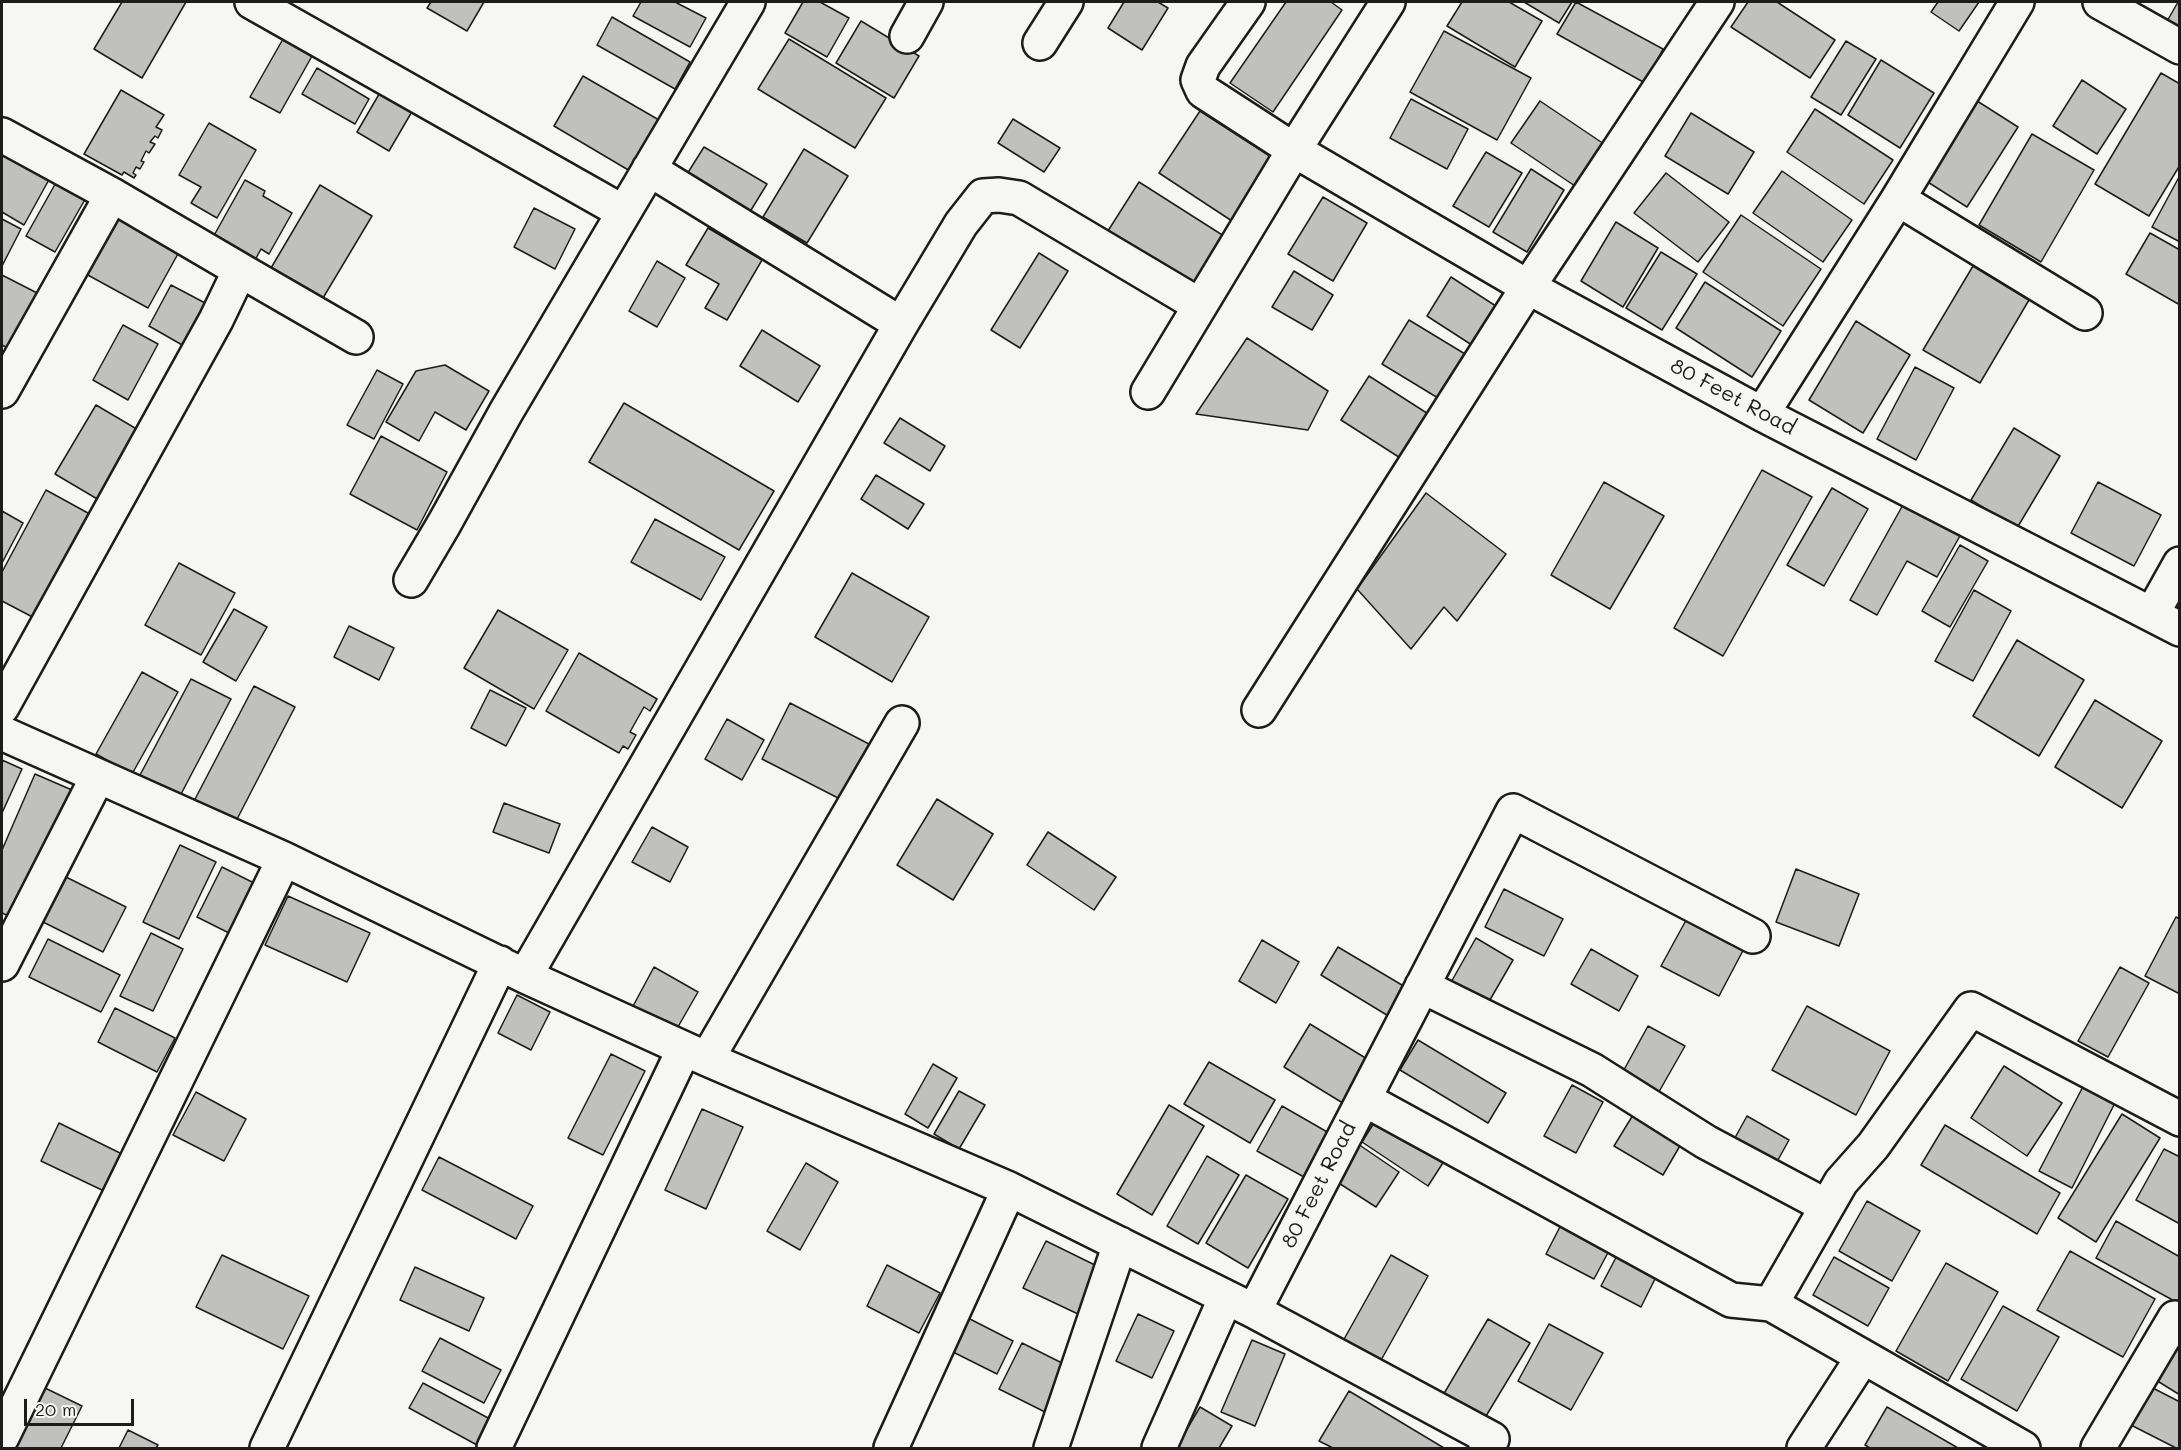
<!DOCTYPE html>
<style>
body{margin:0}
#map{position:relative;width:2181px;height:1450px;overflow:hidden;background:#f6f6f2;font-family:Mali,sans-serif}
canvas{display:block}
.frame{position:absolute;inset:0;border:3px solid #1c1c1c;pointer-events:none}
.scale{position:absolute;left:24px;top:1399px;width:110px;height:27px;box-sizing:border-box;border:3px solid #1c1c1c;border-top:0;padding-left:8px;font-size:18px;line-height:21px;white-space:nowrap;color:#1c1c1c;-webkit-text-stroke:4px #f6f6f2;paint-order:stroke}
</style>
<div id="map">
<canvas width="2181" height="1450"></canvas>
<div class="frame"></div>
<div class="scale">20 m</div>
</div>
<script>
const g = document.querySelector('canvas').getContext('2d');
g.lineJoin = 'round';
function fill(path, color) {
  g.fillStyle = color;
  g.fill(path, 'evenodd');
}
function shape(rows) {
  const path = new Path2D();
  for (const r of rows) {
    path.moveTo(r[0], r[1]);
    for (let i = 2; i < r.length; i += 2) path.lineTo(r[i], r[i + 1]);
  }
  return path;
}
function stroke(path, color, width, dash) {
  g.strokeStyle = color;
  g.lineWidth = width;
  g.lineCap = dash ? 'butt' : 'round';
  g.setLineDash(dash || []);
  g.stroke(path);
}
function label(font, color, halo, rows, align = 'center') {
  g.font = font + ' Mali,sans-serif';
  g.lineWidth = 4.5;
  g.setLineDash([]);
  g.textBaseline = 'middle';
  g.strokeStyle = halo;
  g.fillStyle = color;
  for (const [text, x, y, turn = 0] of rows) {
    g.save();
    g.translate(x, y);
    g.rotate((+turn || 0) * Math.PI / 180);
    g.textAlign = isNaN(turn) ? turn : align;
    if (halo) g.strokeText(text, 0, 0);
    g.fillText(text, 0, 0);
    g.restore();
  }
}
const building = shape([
 [122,2,186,2,142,78,94,49,122,2],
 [431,2,484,2,467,31,427,8,431,2],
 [641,2,675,2,706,18,690,47,633,16,641,2],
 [803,2,820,2,849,18,827,57,785,33,803,2],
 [1124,2,1158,2,1168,8,1142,50,1108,28,1124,2],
 [1286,2,1331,2,1342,10,1273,112,1230,83,1286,2],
 [1462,2,1509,2,1542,21,1515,67,1447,26,1462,2],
 [1524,2,1572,2,1559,23,1524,2],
 [1576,2,1663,49,1645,83,1557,34,1576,2],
 [1748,2,1777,2,1835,40,1810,78,1731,27,1748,2],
 [1938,2,1979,2,1959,31,1931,12,1938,2],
 [2178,2,2180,2,2180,30,2166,23,2178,2],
 [612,17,690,62,675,89,597,45,612,17],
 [861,21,919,56,894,98,836,63,861,21],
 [1444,31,1531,78,1497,140,1410,92,1444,31],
 [287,32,316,49,280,113,250,97,287,32],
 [789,39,886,98,855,148,758,89,789,39],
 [1846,41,1876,59,1841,115,1811,97,1846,41],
 [1881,60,1934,93,1900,148,1848,115,1881,60],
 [317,68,369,99,355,124,302,94,317,68],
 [2161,73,2180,84,2180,165,2149,216,2095,184,2161,73],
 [583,76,659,120,630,171,554,126,583,76],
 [2082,80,2126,109,2097,154,2053,126,2082,80],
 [385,84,417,103,389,151,357,132,385,84],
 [121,90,164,115,156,127,162,130,158,138,155,136,150,142,155,144,149,153,146,151,141,161,144,162,140,169,136,167,133,173,136,175,134,178,124,172,122,175,84,154,121,90],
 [1411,99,1468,129,1447,169,1390,138,1411,99],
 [1974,99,2018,127,1967,207,1923,179,1974,99],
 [1540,101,1604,144,1575,186,1511,143,1540,101],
 [1815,109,1893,160,1864,204,1787,152,1815,109],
 [1200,111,1276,160,1235,223,1159,173,1200,111],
 [1691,113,1754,152,1728,194,1665,156,1691,113],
 [1013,119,1060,148,1044,172,998,143,1013,119],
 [209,123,256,150,217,218,191,203,201,187,179,175,209,123],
 [2032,134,2094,170,2041,262,1979,225,2032,134],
 [704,147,767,184,745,220,682,182,704,147],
 [2,148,51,176,24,225,2,212,2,148],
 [804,149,848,176,807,243,763,217,804,149],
 [1486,152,1522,173,1489,227,1453,206,1486,152],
 [1531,169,1564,190,1527,252,1493,232,1531,169],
 [1782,171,1852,220,1823,262,1753,213,1782,171],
 [1666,173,1729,222,1698,262,1634,213,1666,173],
 [2179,177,2180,178,2180,242,2152,227,2179,177],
 [58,179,87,196,55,252,26,236,58,179],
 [245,180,265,191,263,196,292,213,269,254,261,249,254,262,212,239,245,180],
 [1139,182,1227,238,1194,290,1106,234,1139,182],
 [320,185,372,216,323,298,271,268,320,185],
 [1323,197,1367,223,1333,281,1288,254,1323,197],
 [534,208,575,229,555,269,514,247,534,208],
 [1741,215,1821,269,1783,326,1703,272,1741,215],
 [117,218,179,252,148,308,86,274,117,218],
 [2,219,21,229,2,266,2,219],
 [1616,222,1658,248,1623,307,1581,281,1616,222],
 [708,228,762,260,727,320,705,308,719,284,686,265,708,228],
 [2150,233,2180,250,2180,305,2126,274,2150,233],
 [1661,252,1697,274,1662,330,1626,308,1661,252],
 [1039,253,1068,271,1020,348,991,330,1039,253],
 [657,261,685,278,657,327,629,311,657,261],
 [1973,266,2029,300,1980,383,1923,350,1973,266],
 [1294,271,1333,295,1312,330,1272,307,1294,271],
 [2,275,41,295,13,351,2,345,2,275],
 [1451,277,1502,310,1478,349,1427,316,1451,277],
 [1705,282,1781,331,1752,377,1676,328,1705,282],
 [171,285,207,304,184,346,149,326,171,285],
 [1409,320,1470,357,1443,401,1382,364,1409,320],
 [1856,321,1910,355,1863,433,1809,400,1856,321],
 [123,325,158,344,128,400,93,380,123,325],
 [762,330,820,366,798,402,740,366,762,330],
 [1247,338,1328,391,1308,430,1196,414,1247,338],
 [445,365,489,391,466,430,435,412,419,441,386,422,416,371,445,365],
 [1915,367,1954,388,1916,460,1877,439,1915,367],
 [377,370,403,384,374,439,347,425,377,370],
 [1369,376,1433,417,1405,461,1341,420,1369,376],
 [624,403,774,491,739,550,589,462,624,403],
 [96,405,140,431,99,500,55,474,96,405],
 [900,418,945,446,930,471,884,443,900,418],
 [2014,428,2060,456,2017,528,1971,500,2014,428],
 [381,436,447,472,417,530,350,494,381,436],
 [1762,470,1812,497,1723,656,1674,628,1762,470],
 [876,475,924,504,908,529,861,499,876,475],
 [1604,482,1664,516,1610,609,1551,575,1604,482],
 [2098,482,2161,515,2134,566,2071,533,2098,482],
 [1832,488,1868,509,1824,586,1787,565,1832,488],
 [46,490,97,518,42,622,2,601,2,572,46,490],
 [1426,493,1506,554,1457,621,1444,607,1411,649,1357,589,1426,493],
 [1904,503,1961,534,1937,577,1907,561,1877,615,1850,600,1904,503],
 [2,511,23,523,2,563,2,511],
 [655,519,725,557,701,600,631,562,655,519],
 [1960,545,1988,561,1950,627,1922,611,1960,545],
 [179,563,235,593,201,655,145,625,179,563],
 [852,573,929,617,892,682,815,637,852,573],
 [1974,590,2011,611,1973,681,1935,661,1974,590],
 [234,609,267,627,236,681,203,662,234,609],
 [498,610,568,650,534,709,464,668,498,610],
 [349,626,394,648,379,680,334,657,349,626],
 [2017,640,2084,680,2039,756,1973,716,2017,640],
 [579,653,657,699,650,711,644,707,630,732,636,735,628,749,623,746,619,753,546,711,579,653],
 [142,672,178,692,132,774,96,754,142,672],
 [191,679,231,699,180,796,140,775,191,679],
 [254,686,295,707,234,825,193,803,254,686],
 [490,690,526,708,506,746,471,728,490,690],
 [2095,700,2162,741,2122,808,2055,767,2095,700],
 [790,703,869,744,840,799,762,759,790,703],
 [727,719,764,740,742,780,705,759,727,719],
 [2,760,22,769,2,813,2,760],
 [35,774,72,790,16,919,2,913,2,850,35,774],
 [937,799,993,834,953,900,897,865,937,799],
 [504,803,560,824,549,853,493,832,504,803],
 [652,827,688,847,670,882,632,862,652,827],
 [1048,832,1116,877,1094,910,1027,865,1048,832],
 [180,845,216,862,179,939,143,922,180,845],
 [222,867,258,885,233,935,197,917,222,867],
 [1796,869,1859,894,1839,946,1776,922,1796,869],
 [64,876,126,907,103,952,41,921,64,876],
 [1504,889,1563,919,1544,956,1485,927,1504,889],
 [288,896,370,933,347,982,265,945,288,896],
 [1690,913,1747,943,1719,996,1661,966,1690,913],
 [2176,917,2180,919,2180,994,2145,976,2176,917],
 [151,933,183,949,153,1011,120,996,151,933],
 [1476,938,1513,960,1487,1005,1450,984,1476,938],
 [48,939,120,975,101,1012,29,977,48,939],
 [1262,940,1299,962,1276,1003,1239,981,1262,940],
 [1338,947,1412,991,1395,1020,1321,975,1338,947],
 [1591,949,1638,976,1619,1011,1571,984,1591,949],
 [654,967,698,992,675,1032,632,1008,654,967],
 [2120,967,2149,983,2108,1057,2078,1041,2120,967],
 [517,995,550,1012,531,1050,498,1033,517,995],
 [1807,1006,1890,1051,1856,1115,1772,1070,1807,1006],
 [115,1008,175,1038,157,1072,98,1042,115,1008],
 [1310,1024,1372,1062,1346,1105,1284,1067,1310,1024],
 [1648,1026,1685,1046,1656,1097,1620,1077,1648,1026],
 [1418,1040,1506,1093,1488,1123,1400,1070,1418,1040],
 [611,1054,645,1071,603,1155,568,1138,611,1054],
 [1209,1062,1275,1100,1250,1143,1184,1104,1209,1062],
 [933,1064,957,1078,928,1128,905,1114,933,1064],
 [2004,1066,2062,1103,2027,1156,1971,1118,2004,1066],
 [2088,1077,2120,1093,2072,1188,2039,1171,2088,1077],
 [1572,1085,1603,1102,1576,1153,1544,1136,1572,1085],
 [959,1091,985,1105,959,1149,934,1134,959,1091],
 [196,1092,246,1119,224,1161,173,1135,196,1092],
 [1169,1105,1204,1126,1152,1215,1117,1194,1169,1105],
 [1282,1106,1329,1133,1304,1177,1257,1151,1282,1106],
 [702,1109,743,1127,706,1209,665,1190,702,1109],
 [1381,1112,1448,1155,1428,1186,1362,1142,1381,1112],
 [2122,1114,2160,1138,2096,1242,2058,1218,2122,1114],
 [1633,1115,1681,1144,1663,1175,1614,1146,1633,1115],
 [1747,1116,1789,1140,1773,1169,1731,1145,1747,1116],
 [59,1123,122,1154,104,1191,41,1161,59,1123],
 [1945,1125,2060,1193,2037,1234,1921,1165,1945,1125],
 [1358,1144,1399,1172,1376,1207,1334,1180,1358,1144],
 [2164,1149,2180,1157,2180,1224,2136,1200,2164,1149],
 [1207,1156,1239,1175,1198,1244,1167,1226,1207,1156],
 [439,1157,533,1206,516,1239,422,1190,439,1157],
 [806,1163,838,1182,800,1250,767,1231,806,1163],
 [1246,1175,1288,1199,1248,1268,1206,1243,1246,1175],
 [1867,1201,1920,1231,1892,1281,1839,1251,1867,1201],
 [1564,1219,1612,1245,1594,1279,1546,1254,1564,1219],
 [2116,1221,2180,1257,2180,1300,2178,1303,2096,1258,2116,1221],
 [1046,1241,1101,1268,1078,1314,1023,1288,1046,1241],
 [1621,1248,1660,1269,1641,1307,1601,1286,1621,1248],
 [2070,1251,2155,1299,2123,1357,2037,1310,2070,1251],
 [222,1255,309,1296,283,1349,196,1307,222,1255],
 [1391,1255,1428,1276,1380,1362,1343,1341,1391,1255],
 [1834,1257,1889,1288,1868,1326,1813,1295,1834,1257],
 [1946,1263,1998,1292,1948,1381,1896,1351,1946,1263],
 [887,1265,940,1293,919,1333,867,1306,887,1265],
 [415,1267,484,1298,469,1331,400,1300,415,1267],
 [2003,1306,2059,1337,2017,1411,1961,1379,2003,1306],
 [1138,1314,1174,1331,1152,1378,1116,1361,1138,1314],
 [968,1318,1013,1341,997,1374,951,1351,968,1318],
 [1488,1319,1530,1343,1480,1426,1439,1402,1488,1319],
 [1549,1324,1603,1353,1571,1410,1518,1381,1549,1324],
 [2180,1330,2180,1395,2151,1377,2180,1330],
 [440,1338,501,1370,484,1403,422,1371,440,1338],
 [1252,1340,1285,1354,1255,1426,1221,1412,1252,1340],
 [1022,1343,1074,1369,1051,1415,999,1389,1022,1343],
 [423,1383,490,1419,477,1445,409,1408,423,1383],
 [2147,1385,2180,1402,2180,1448,2176,1448,2127,1423,2147,1385],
 [43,1387,82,1406,61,1448,13,1448,43,1387],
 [1349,1391,1444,1448,1333,1448,1319,1441,1349,1391],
 [1200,1407,1232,1426,1219,1448,1176,1448,1200,1407],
 [1887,1407,1958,1448,1870,1448,1865,1445,1887,1407],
 [128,1430,158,1445,156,1448,119,1448,128,1430]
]);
fill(building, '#c0c0bd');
stroke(building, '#1c1c1c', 1.5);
const minor = shape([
 [252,2,623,212],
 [1248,2,1203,66,1198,80,1203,91,1294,150,1528,287,1762,414,2180,629],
 [2100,2,2180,47],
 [907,36,926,2],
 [1040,43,1066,2],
 [2,135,112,195,240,270,216,320,2,707],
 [649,169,901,324],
 [1898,199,2085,313],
 [240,270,356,337],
 [2,391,112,195],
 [1148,392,1294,150,1388,2],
 [1762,414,1898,199,2017,2],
 [411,580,444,524,506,412,748,2],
 [2152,614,2180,564],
 [1259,710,1528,287,1717,2],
 [2,733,284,859,2,1437],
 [284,859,525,976,901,324,961,224,983,196,999,195,1019,198,1199,305],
 [2,964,98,776],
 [525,976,707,1059,1009,1189,1254,1311],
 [1422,986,1592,1070,1706,1142,1826,1206],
 [707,1059,902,723],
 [1364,1099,1731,1300,1771,1304,2023,1448],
 [1771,1304,1841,1182,1873,1146,1971,1009,2180,1119],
 [267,1448,500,963],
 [494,1448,684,1049],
 [891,1448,1009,1189],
 [1051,1448,1120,1244],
 [1159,1448,1226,1297],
 [1486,1448,1492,1439,1254,1311,1513,811,1753,936],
 [1804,1448,1863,1357],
 [2098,1448,2175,1318]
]);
stroke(minor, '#1c1c1c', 38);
stroke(minor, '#f6f6f2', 33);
label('21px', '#1c1c1c', '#f6f6f2', [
 ["80 Feet Road",1733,397,28],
 ["80 Feet Road",1319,1185,-63]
]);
</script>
